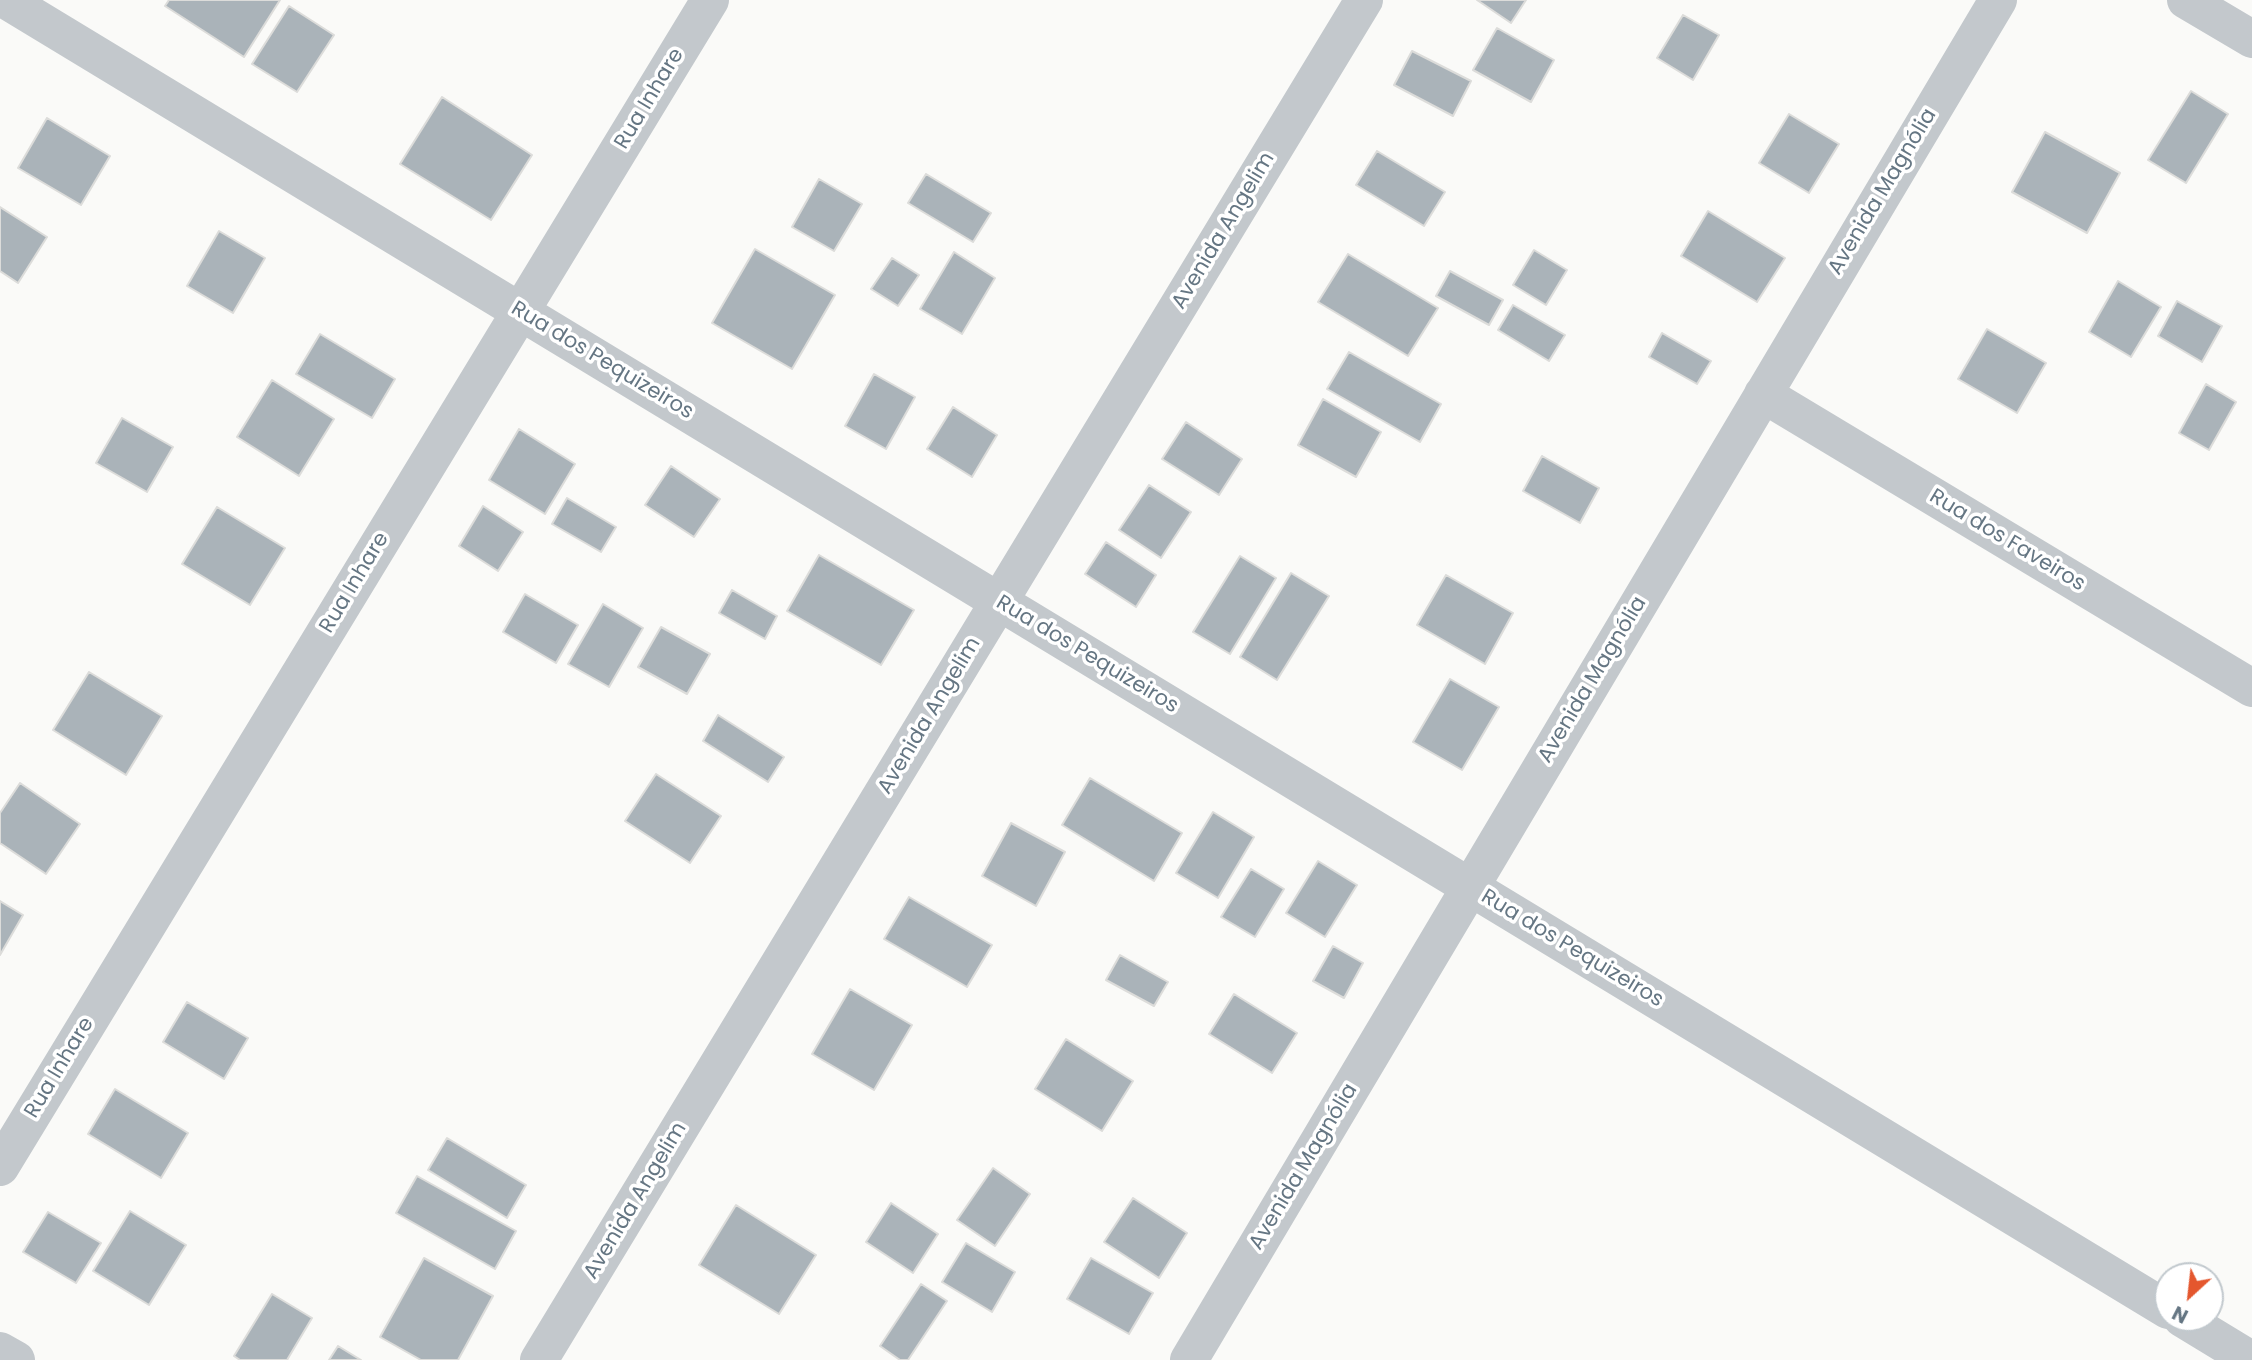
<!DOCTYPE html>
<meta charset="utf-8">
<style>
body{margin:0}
#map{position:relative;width:2252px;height:1360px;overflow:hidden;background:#fafaf8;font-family:Poppins,sans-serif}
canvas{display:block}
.north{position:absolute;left:2154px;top:1262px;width:70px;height:70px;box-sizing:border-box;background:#fff;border:2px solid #c1c8cd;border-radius:50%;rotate:207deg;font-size:19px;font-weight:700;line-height:28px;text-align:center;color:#657683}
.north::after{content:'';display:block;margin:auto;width:24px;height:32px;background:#e4572e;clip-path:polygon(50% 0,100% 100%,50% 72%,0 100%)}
</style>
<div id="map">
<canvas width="2252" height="1360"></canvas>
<div class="north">N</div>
</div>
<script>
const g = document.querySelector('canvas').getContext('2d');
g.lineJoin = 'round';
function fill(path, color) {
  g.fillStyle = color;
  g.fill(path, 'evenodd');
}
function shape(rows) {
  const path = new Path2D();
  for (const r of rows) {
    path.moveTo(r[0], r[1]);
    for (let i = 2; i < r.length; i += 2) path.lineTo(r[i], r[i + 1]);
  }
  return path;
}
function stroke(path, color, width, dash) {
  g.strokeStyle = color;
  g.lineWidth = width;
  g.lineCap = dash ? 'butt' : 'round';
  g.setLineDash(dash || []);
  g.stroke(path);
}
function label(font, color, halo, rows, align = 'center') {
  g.font = font + ' Poppins,sans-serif';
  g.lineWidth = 7;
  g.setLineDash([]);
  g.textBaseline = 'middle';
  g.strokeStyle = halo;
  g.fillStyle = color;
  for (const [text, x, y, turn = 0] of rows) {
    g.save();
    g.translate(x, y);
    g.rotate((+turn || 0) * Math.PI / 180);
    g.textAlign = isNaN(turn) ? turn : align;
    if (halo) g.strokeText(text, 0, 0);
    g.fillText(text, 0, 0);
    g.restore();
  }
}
const building = shape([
 [169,0,280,0,244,57,165,6,169,0],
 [1477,0,1526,0,1511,23,1477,0],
 [289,6,334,35,297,92,252,64,289,6],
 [1683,15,1719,35,1693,80,1657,58,1683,15],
 [1497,28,1554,60,1531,102,1473,70,1497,28],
 [1412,51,1471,81,1453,116,1394,85,1412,51],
 [2191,91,2228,114,2186,183,2148,160,2191,91],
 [442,97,532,155,491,220,400,164,442,97],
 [1789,114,1839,144,1809,193,1759,163,1789,114],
 [47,118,110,156,81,205,18,168,47,118],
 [2045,132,2120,173,2087,233,2012,192,2045,132],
 [1377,151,1445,192,1424,226,1356,185,1377,151],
 [926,174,991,213,973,242,908,203,926,174],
 [819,179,862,204,834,251,792,227,819,179],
 [0,207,47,237,18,283,0,271,0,207],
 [1708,211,1785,258,1757,302,1681,256,1708,211],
 [219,231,265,258,233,313,187,286,219,231],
 [755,249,835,295,792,369,712,323,755,249],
 [1534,250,1567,270,1546,305,1513,285,1534,250],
 [954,252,995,278,962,334,920,309,954,252],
 [1348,254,1438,308,1408,356,1318,302,1348,254],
 [892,258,919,275,898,306,871,289,892,258],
 [1450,271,1503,300,1489,325,1436,296,1450,271],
 [2118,281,2161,307,2131,357,2089,332,2118,281],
 [2177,301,2222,326,2202,362,2158,336,2177,301],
 [1513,305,1565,335,1549,361,1498,330,1513,305],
 [1987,329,2046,363,2017,413,1958,379,1987,329],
 [1662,333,1711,361,1697,384,1649,357,1662,333],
 [320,334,395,379,372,418,296,374,320,334],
 [1349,352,1441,404,1420,442,1327,389,1349,352],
 [874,374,915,397,886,449,845,426,874,374],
 [272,380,334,419,299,476,237,437,272,380],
 [2206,384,2236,402,2209,450,2179,433,2206,384],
 [1323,399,1381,432,1356,477,1298,445,1323,399],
 [953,407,997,435,972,477,927,449,953,407],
 [122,418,173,447,147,492,96,463,122,418],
 [1186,422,1242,459,1219,495,1162,459,1186,422],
 [519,429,575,464,545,514,489,480,519,429],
 [1542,456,1599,488,1580,523,1523,491,1542,456],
 [671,466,720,499,694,537,645,505,671,466],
 [1149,485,1191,512,1161,558,1119,530,1149,485],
 [567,498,616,527,601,552,552,524,567,498],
 [483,506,523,532,498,571,459,546,483,506],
 [217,507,285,548,250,605,182,564,217,507],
 [1106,542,1156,575,1136,607,1085,574,1106,542],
 [819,555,914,610,881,665,787,611,819,555],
 [1240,556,1276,578,1230,654,1193,632,1240,556],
 [1291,573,1329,596,1277,680,1240,657,1291,573],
 [1446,575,1513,613,1485,664,1417,625,1446,575],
 [732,590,777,616,765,639,719,613,732,590],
 [525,594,578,625,556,663,503,632,525,594],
 [603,604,643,628,609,687,568,664,603,604],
 [661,627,710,654,687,694,638,667,661,627],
 [89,672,162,716,126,775,53,730,89,672],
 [1450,679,1499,707,1462,770,1413,742,1450,679],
 [718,715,784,757,768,782,703,741,718,715],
 [656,774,721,816,690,863,625,821,656,774],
 [1090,778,1182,833,1154,881,1062,825,1090,778],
 [20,783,80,824,46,874,0,843,0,813,20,783],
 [1213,812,1254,837,1218,898,1176,873,1213,812],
 [1011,823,1065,852,1036,906,982,876,1011,823],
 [1318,861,1357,885,1325,937,1286,913,1318,861],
 [1251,869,1284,889,1255,937,1221,917,1251,869],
 [909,897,992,945,967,987,884,939,909,897],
 [0,901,23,915,0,955,0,901],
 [1333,946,1363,963,1344,998,1313,981,1333,946],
 [1120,955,1168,982,1154,1006,1106,980,1120,955],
 [850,989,912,1025,874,1090,812,1054,850,989],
 [1234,994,1297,1033,1272,1073,1209,1034,1234,994],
 [187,1002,248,1038,224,1079,163,1042,187,1002],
 [1066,1039,1133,1081,1102,1131,1035,1089,1066,1039],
 [115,1089,188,1133,161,1178,88,1134,115,1089],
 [447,1138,526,1185,507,1218,428,1170,447,1138],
 [993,1168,1030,1194,995,1246,957,1220,993,1168],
 [417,1176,516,1231,495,1269,396,1213,417,1176],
 [1133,1198,1187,1233,1159,1278,1104,1242,1133,1198],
 [891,1203,938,1234,913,1273,866,1242,891,1203],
 [736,1205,816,1255,779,1314,699,1265,736,1205],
 [130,1211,186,1245,149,1305,93,1271,130,1211],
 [48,1212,101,1243,76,1283,23,1252,48,1212],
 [966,1243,1015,1272,992,1312,942,1282,966,1243],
 [424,1258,493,1296,458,1360,421,1360,380,1337,424,1258],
 [1091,1258,1153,1293,1129,1334,1067,1299,1091,1258],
 [921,1284,947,1301,908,1360,900,1360,880,1346,921,1284],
 [272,1294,312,1318,287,1360,240,1360,234,1356,272,1294],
 [338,1346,361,1360,329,1360,338,1346]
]);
fill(building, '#aab3b9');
stroke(building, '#dcdcda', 2);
stroke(shape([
 [6,0,2168,1310],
 [2186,0,2252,39],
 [1763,394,2252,688],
 [0,1167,710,0],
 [2182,1318,2251,1360],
 [0,1351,16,1360],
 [539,1360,1364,0],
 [1189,1360,1998,0]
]), '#c3c8cc', 38);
label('21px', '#657683', '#fff', [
 ["Rua Inhare",650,99,-59],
 ["Avenida Magnólia",1883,192,-59],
 ["Avenida Angelim",1224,231,-59],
 ["Rua dos Pequizeiros",602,361,31],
 ["Rua dos Faveiros",2007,541,31],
 ["Rua Inhare",355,583,-59],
 ["Rua dos Pequizeiros",1087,655,31],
 ["Avenida Magnólia",1593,680,-59],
 ["Avenida Angelim",930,716,-59],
 ["Rua dos Pequizeiros",1572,949,31],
 ["Rua Inhare",60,1068,-59],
 ["Avenida Magnólia",1304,1167,-59],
 ["Avenida Angelim",636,1201,-59]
]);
</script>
